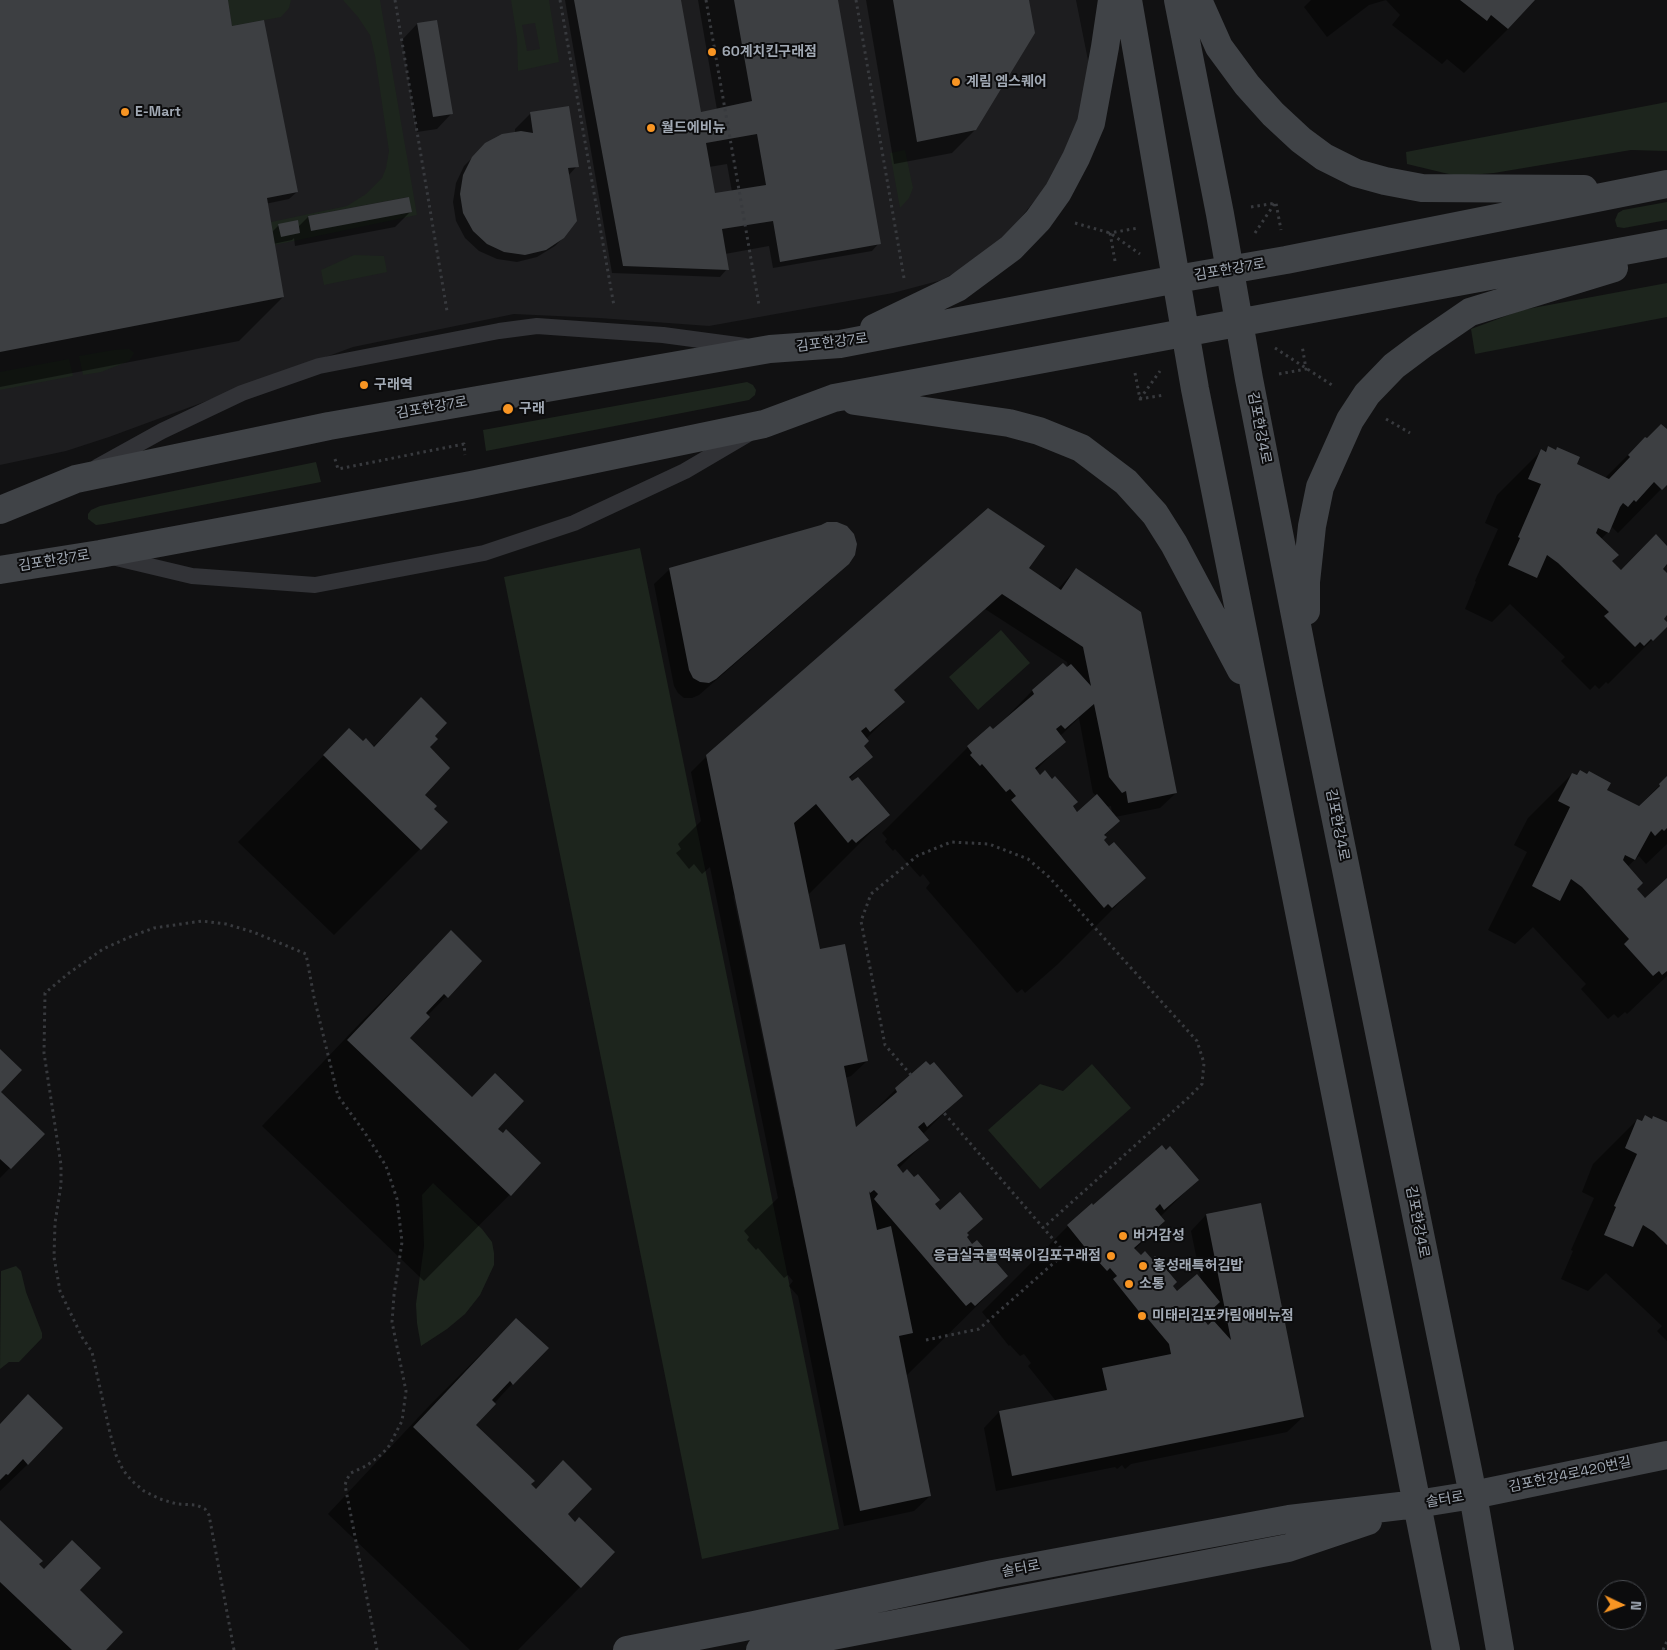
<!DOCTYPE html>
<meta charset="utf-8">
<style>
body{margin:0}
#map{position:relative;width:1667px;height:1650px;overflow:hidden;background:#111112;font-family:"Space Grotesk",sans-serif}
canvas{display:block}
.north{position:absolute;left:1597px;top:1580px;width:50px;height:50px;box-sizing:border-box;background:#0c0c0d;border:1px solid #484b50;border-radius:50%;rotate:93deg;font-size:14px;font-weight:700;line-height:20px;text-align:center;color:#a1a9b4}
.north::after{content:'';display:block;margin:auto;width:18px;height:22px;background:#f89523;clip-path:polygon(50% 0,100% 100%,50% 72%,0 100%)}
</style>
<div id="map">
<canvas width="1667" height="1650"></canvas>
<div class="north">N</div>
</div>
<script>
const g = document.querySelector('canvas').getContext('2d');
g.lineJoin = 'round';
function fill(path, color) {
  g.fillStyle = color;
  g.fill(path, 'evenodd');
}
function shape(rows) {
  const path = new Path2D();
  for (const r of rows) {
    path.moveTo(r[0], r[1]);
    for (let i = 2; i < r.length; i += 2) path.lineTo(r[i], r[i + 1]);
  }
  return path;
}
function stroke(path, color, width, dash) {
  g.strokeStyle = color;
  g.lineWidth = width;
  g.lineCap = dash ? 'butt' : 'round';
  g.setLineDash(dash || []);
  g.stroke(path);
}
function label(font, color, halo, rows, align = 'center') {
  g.font = font + ' "Space Grotesk","Noto Sans KR",sans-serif';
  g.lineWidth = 4;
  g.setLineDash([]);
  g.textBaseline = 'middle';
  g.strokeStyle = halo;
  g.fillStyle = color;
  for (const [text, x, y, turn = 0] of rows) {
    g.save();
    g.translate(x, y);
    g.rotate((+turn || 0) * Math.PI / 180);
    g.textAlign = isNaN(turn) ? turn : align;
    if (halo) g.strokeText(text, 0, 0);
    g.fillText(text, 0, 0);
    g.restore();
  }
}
fill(shape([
 [0,0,1076,0,1089,65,1079,120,1049,183,1001,242,977,260,942,280,893,293,709,326,599,318,514,314,353,347,109,437,66,451,0,465]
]), '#1d1d1f');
fill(shape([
 [228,0,291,0,289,8,281,17,232,26],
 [343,0,380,0,417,215,274,245,271,222,347,206,366,194,382,178,386,168,389,151,375,56,370,35,358,17],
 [408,197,411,212,311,231,308,216],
 [511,0,549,0,559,62,518,71,517,38],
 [535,23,540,49,527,51,522,25],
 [1667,102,1667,151,1631,150,1494,173,1457,176,1407,164,1406,152],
 [905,150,913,188,909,198,900,208,890,153],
 [1667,202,1667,220,1624,228,1617,227,1615,220,1618,213,1623,210],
 [354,255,384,256,387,272,324,285,321,270],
 [1667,283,1667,317,1475,354,1471,329,1522,310],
 [129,349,134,353,129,361,101,372,83,375,79,356,114,350],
 [69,359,73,376,0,390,0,372],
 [747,382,753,385,756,390,755,395,749,400,486,451,483,430],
 [316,462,321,482,104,524,96,525,88,519,88,514,91,510,100,506],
 [640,548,839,1529,702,1559,504,577],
 [1001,630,1030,663,978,710,949,677],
 [1092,1064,1131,1108,1040,1189,988,1130,1040,1084,1063,1091],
 [433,1183,482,1229,492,1242,494,1253,494,1265,480,1295,465,1314,447,1329,421,1346,417,1323,416,1304,424,1246,422,1195],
 [16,1266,21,1271,26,1292,42,1333,42,1338,19,1362,9,1362,0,1369,1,1271]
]), '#1d251d');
fill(shape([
 [0,0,227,0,232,28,297,192,289,199,265,204,271,233,279,225,298,227,308,217,410,212,395,227,295,246,294,238,292,240,273,244,283,297,239,341,0,387],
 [565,0,679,0,700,113,717,110,698,0,836,0,879,243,872,251,773,268,769,246,725,254,727,269,720,277,612,273],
 [727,164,732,192,714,194,709,167],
 [866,0,1028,0,975,130,952,153,894,164],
 [1311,0,1533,0,1508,29,1464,73,1447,59,1442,64,1392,25,1400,15,1386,0,1369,5,1327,37,1304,7],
 [436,21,452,113,437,129,417,132,402,40,417,24],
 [568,107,577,166,568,176,563,238,555,246,537,257,517,262,497,259,479,251,465,238,456,221,453,202,456,183,464,166,486,144,515,133,515,129,530,114],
 [1667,431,1667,483,1618,533,1611,526,1608,532,1601,539,1611,561,1621,571,1667,547,1667,563,1661,569,1667,575,1667,614,1662,619,1667,625,1608,684,1606,682,1599,689,1595,685,1590,690,1561,661,1565,657,1510,604,1492,622,1465,609,1476,582,1475,581,1498,529,1485,523,1497,495,1541,451,1544,452,1548,448,1555,451,1558,448,1575,465,1605,478,1645,438,1647,440],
 [670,569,832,579,699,695,692,698,684,698,678,693,674,686,654,584],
 [1028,569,1058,589,1076,569,1176,793,1160,808,1115,817,1119,821,1104,836,1102,840,1144,878,1058,964,1025,993,1022,989,1017,993,926,888,930,883,923,874,920,877,895,849,893,851,885,842,887,839,882,833,968,747,993,731,1032,691,1063,665,1069,671,1067,662,985,609,893,690,903,702,866,739,863,746,872,757,849,779,888,815,808,895,819,951,867,1061,851,1076,845,1078,856,1129,896,1089,926,1063,961,1096,923,1134,927,1140,898,1169,940,1211,982,1219,966,1234,965,1237,972,1246,1007,1276,906,1376,930,1496,914,1511,844,1526,798,1296,789,1286,793,1281,788,1275,784,1278,758,1248,756,1250,747,1240,749,1237,744,1231,778,1198,710,867,702,874,694,864,689,869,676,853,681,849,678,844,701,821,691,772,707,756],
 [1079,718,1093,793,1097,796,1077,813,1035,771,1064,742,1060,736],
 [1111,806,1112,813,1107,807],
 [733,895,736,898,795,1187,793,1187],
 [421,699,433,736,428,747,423,795,420,849,334,935,238,842,349,730,363,743,373,747],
 [1580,771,1606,790,1638,807,1667,778,1667,844,1646,864,1639,856,1627,867,1635,889,1645,899,1667,879,1667,976,1627,1014,1625,1012,1618,1018,1614,1014,1608,1019,1581,989,1586,984,1533,927,1515,944,1488,930,1527,852,1514,845,1528,818,1572,774,1576,776],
 [451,932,481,961,427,1016,409,1038,496,1129,540,1164,424,1281,262,1126,365,1018],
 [0,1093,43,1134,0,1178],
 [1645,1117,1651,1120,1654,1117,1667,1123,1667,1341,1657,1331,1662,1326,1606,1273,1588,1291,1561,1279,1573,1251,1571,1250,1594,1198,1582,1192,1593,1164,1637,1120,1640,1122],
 [1198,1179,1160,1217,1164,1221,1134,1250,1177,1293,1201,1280,1191,1231,1206,1215,1260,1204,1303,1417,1287,1432,1131,1464,1125,1469,1122,1465,1117,1469,1115,1467,996,1491,984,1428,999,1412,1056,1401,1028,1366,1031,1363,1024,1354,1020,1356,1010,1345,1009,1346,982,1312,1068,1226,1092,1205,1093,1207],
 [1207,1313,1210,1328,1202,1320],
 [516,1319,512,1384,474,1425,535,1490,563,1462,566,1514,580,1587,518,1650,470,1650,328,1514,430,1405],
 [28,1396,28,1464,0,1491,0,1424],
 [0,1521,43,1570,78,1590,105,1650,0,1650]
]), '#0007');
fill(shape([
 [0,0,228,0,232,26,264,20,298,192,267,198,284,297,0,352],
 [574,0,681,0,701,112,752,101,734,0,838,0,881,244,780,262,773,221,722,229,729,270,623,266],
 [757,134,766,185,715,193,706,143],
 [893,0,1029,0,1035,33,976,130,917,142],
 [1460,0,1535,0,1508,29,1491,15,1487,21],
 [437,20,453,114,433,117,417,23],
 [569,106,579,167,568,168,577,221,564,238,546,250,525,255,504,252,487,244,473,231,463,213,460,194,463,175,472,157,485,143,502,134,521,131,533,133,530,112],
 [409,197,412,212,311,231,308,216],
 [298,220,300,233,281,237,278,224],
 [1661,424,1667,429,1667,485,1662,490,1654,482,1636,502,1634,500,1628,507,1623,503,1620,507,1609,533,1598,528,1596,533,1619,555,1612,561,1621,570,1656,534,1667,546,1667,564,1663,569,1667,573,1667,615,1664,619,1667,622,1667,627,1653,641,1651,639,1644,646,1640,642,1635,647,1604,616,1609,612,1558,563,1547,555,1537,578,1508,565,1520,538,1518,537,1541,484,1528,479,1541,449,1546,452,1548,446,1556,450,1557,447,1580,457,1577,464,1609,479,1630,457,1628,455,1645,437,1647,438],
 [988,508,1045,546,1029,568,1061,590,1076,568,1141,612,1177,793,1128,803,1126,791,1122,793,1109,777,1094,704,1065,729,1061,725,1056,729,1066,742,1035,768,1040,775,1045,770,1052,779,1055,776,1078,802,1073,806,1077,812,1097,794,1120,821,1104,835,1107,837,1104,840,1109,846,1114,842,1146,878,1112,908,1108,904,1104,908,1011,800,1016,796,1010,789,1006,792,982,764,980,766,970,755,972,753,967,746,990,726,993,729,1034,694,1032,690,1063,663,1067,667,1071,664,1091,686,1083,647,1002,594,894,690,905,702,870,732,866,727,861,731,869,741,864,746,873,757,849,777,852,781,858,777,890,815,856,843,852,839,848,843,816,804,794,823,820,949,845,944,868,1061,844,1066,856,1127,897,1092,895,1088,926,1061,930,1065,934,1062,963,1096,927,1127,924,1122,918,1127,929,1140,897,1165,903,1173,907,1169,914,1177,918,1174,940,1200,935,1204,940,1210,960,1192,983,1219,967,1233,969,1235,967,1237,972,1244,977,1240,1008,1276,975,1306,971,1302,966,1306,874,1199,878,1194,874,1190,870,1193,869,1191,877,1230,891,1226,913,1333,899,1336,931,1496,860,1511,706,755],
 [827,522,837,522,847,526,854,534,857,544,855,555,849,564,716,679,709,683,700,682,693,678,689,670,669,568,821,525],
 [421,697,447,723,435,736,438,739,430,747,450,768,425,795,437,806,434,809,448,822,421,850,323,755,349,728,363,741,366,738,374,747],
 [1580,770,1587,774,1589,771,1611,783,1607,790,1639,806,1660,786,1659,784,1667,776,1667,828,1664,831,1662,829,1655,836,1651,831,1635,860,1625,855,1623,860,1643,883,1637,889,1645,898,1667,878,1667,971,1662,975,1659,971,1653,976,1624,944,1629,939,1582,887,1571,879,1560,901,1532,886,1570,807,1558,801,1572,773,1577,775],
 [451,930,482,961,448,998,444,994,426,1013,430,1017,410,1038,472,1097,495,1073,524,1101,498,1129,503,1133,506,1129,541,1163,511,1196,347,1040],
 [0,1049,22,1070,1,1092,45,1134,11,1169,0,1159],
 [1645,1115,1652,1119,1653,1116,1667,1122,1667,1245,1654,1232,1643,1225,1633,1247,1604,1235,1616,1207,1614,1206,1637,1154,1625,1148,1637,1119,1642,1121],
 [1162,1145,1166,1150,1170,1146,1199,1180,1164,1210,1160,1204,1155,1209,1165,1221,1134,1248,1141,1255,1145,1251,1152,1259,1155,1256,1177,1282,1173,1286,1177,1291,1197,1274,1220,1302,1205,1316,1206,1318,1204,1320,1208,1325,1213,1320,1231,1340,1206,1214,1261,1203,1304,1417,1012,1476,999,1411,1107,1390,1102,1368,1171,1354,1169,1344,1143,1313,1141,1314,1113,1279,1117,1276,1110,1268,1107,1271,1097,1260,1096,1261,1067,1225,1092,1203,1093,1205],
 [516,1318,549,1348,513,1385,510,1381,492,1400,496,1404,476,1425,535,1481,531,1484,536,1489,563,1460,592,1489,568,1514,575,1522,579,1517,615,1552,581,1588,413,1427],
 [28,1394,63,1428,28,1465,23,1459,8,1475,6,1474,0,1480,0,1424],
 [0,1520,43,1561,39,1564,44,1569,72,1540,101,1568,80,1590,123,1632,106,1650,72,1650,0,1582]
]), '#3d3f42');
stroke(shape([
 [395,0,447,311],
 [560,0,614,306],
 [706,0,759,305],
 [856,0,904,278],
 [1251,207,1276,203,1281,230],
 [1075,223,1110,233,1140,254],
 [1255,233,1275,203],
 [1115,261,1110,233,1138,228],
 [1275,348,1335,387],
 [1135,373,1140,399,1164,395],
 [1279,374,1306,369,1302,345],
 [1140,399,1160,371],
 [1386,419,1410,433],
 [335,459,338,469,464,444,465,455],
 [911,1075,885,1045,861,921,871,894,917,856,951,842,989,844,1028,859,1049,877,1197,1041,1204,1063,1202,1084,1188,1098,1043,1228],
 [926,1340,979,1329,1065,1253,944,1113],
 [234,1650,209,1515,205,1509,196,1505,177,1504,160,1499,144,1491,132,1481,123,1470,116,1455,110,1433,92,1352,82,1337,60,1291,54,1257,55,1223,61,1185,61,1165,44,1053,45,993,69,973,103,949,132,936,154,928,202,921,226,924,253,932,306,954,314,997,338,1096,365,1133,386,1166,397,1199,402,1242,394,1295,392,1322,406,1391,402,1421,389,1446,382,1454,366,1466,351,1473,347,1479,345,1485,377,1650],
 [1663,1650,1667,1641]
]), '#383a3e', 3, [2.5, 4]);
stroke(shape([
 [97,467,162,431,242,393,319,366,499,331,537,326,663,335,745,346],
 [112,557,192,576,315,585,484,553,574,523,685,471,748,434]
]), '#323337', 16);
stroke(shape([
 [1128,0,1195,389,1446,1650],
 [1178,0,1220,214,1249,379,1309,687,1473,1495,1500,1650],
 [1198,0,1219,47,1247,85,1273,114,1301,140,1324,157,1356,173,1385,181,1422,188,1584,189],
 [874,328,957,288,1011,248,1038,220,1058,192,1076,158,1091,123,1105,47,1112,0],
 [855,401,1009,423,1039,431,1081,448,1126,482,1155,514,1174,544,1241,670],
 [0,510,76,479,329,426,770,349,840,344,1177,279,1286,260,1667,184],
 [0,570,100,554,471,485,764,424,834,398,1667,243],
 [1306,611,1306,582,1312,526,1320,487,1350,420,1367,394,1394,366,1422,345,1470,312,1614,268],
 [627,1650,754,1625,993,1574,1289,1519,1417,1504,1473,1495,1667,1455],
 [760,1650,1288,1548,1368,1521]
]), '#404347', 28);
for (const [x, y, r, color] of [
 [712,52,5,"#f89523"],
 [956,82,5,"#f89523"],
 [125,112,5,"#f89523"],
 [651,128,5,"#f89523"],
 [364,385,5,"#f89523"],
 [508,409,6,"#f89523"],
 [1123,1236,5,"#f89523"],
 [1111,1256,5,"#f89523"],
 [1143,1266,5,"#f89523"],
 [1129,1284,5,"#f89523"],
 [1142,1316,5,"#f89523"]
]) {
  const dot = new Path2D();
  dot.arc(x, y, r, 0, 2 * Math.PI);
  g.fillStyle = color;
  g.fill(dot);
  stroke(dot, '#0c0c0d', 2);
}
label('bold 14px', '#a1a9b4', '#0c0c0d', [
 ["60계치킨구래점",722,52],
 ["계림 엠스퀘어",966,82],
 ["E-Mart",135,112],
 ["월드에비뉴",661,128],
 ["구래역",374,385],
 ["구래",519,409],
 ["버거감성",1133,1236],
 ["응급실국물떡볶이김포구래점",1101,1256,"right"],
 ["홍성래특허김밥",1153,1266],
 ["소통",1139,1284],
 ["미태리김포카림애비뉴점",1152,1316]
], 'left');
label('14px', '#a1a9b4', '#0c0c0d', [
 ["김포한강7로",1230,270,-10],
 ["김포한강7로",832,343,-7],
 ["김포한강7로",432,408,-10],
 ["김포한강4로",1259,428,79],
 ["김포한강7로",54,561,-9],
 ["김포한강4로",1337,825,79],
 ["김포한강4로",1417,1222,79],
 ["김포한강4로420번길",1570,1475,-12],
 ["솔터로",1445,1500,-10],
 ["솔터로",1021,1569,-11]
]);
</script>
